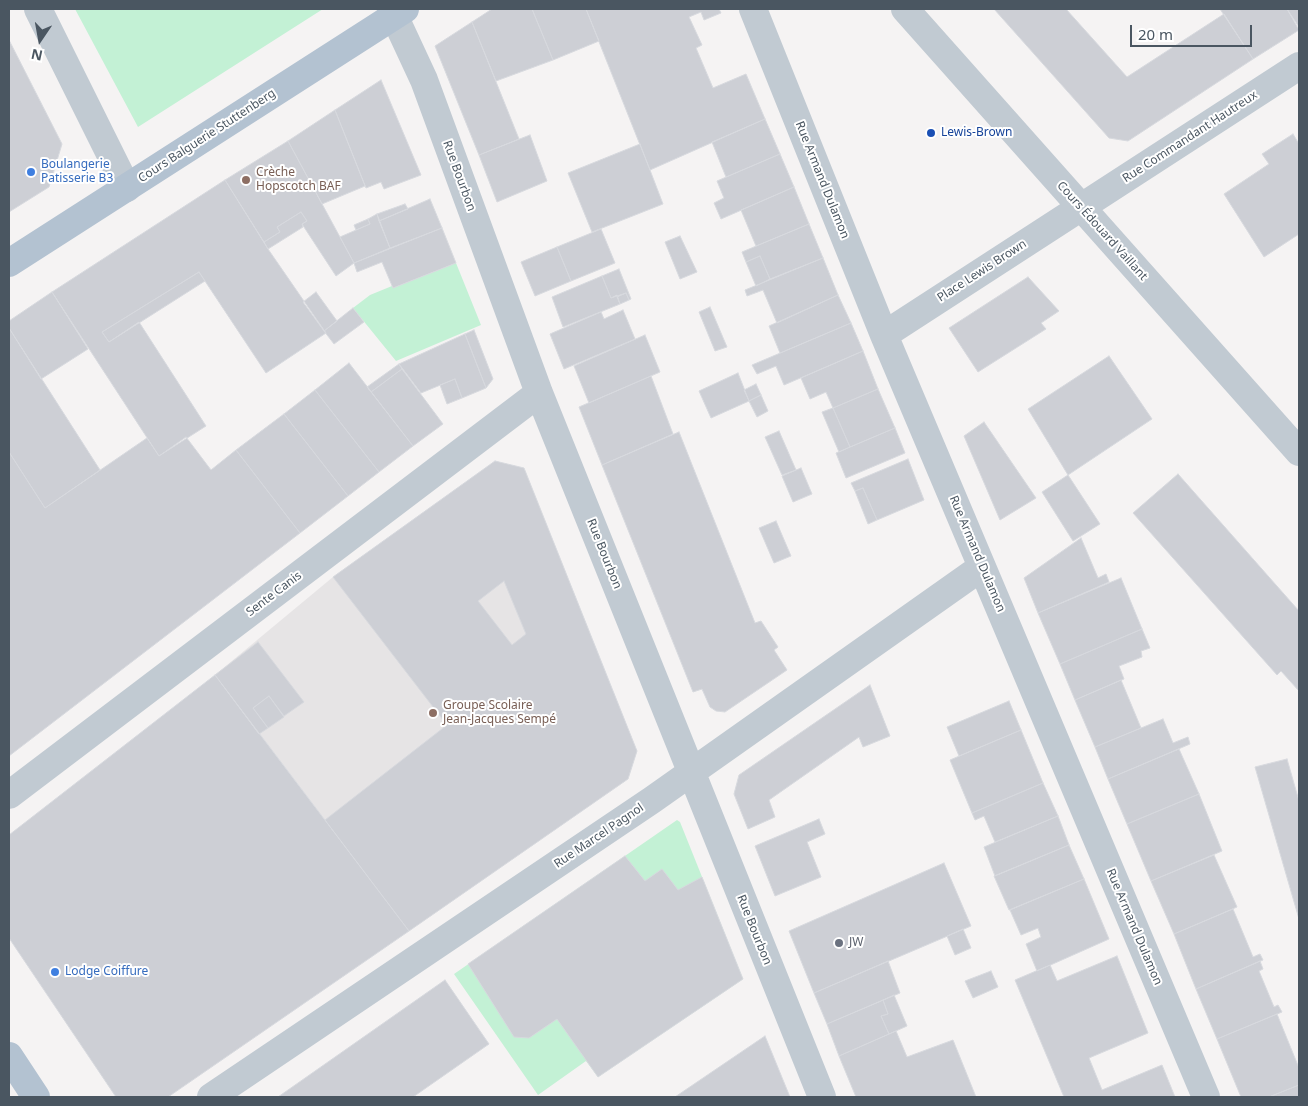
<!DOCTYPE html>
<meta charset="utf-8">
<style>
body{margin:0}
#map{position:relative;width:1308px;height:1106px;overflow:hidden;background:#f5f3f3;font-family:"Noto Sans",sans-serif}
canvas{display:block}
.frame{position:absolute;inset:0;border:10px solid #4a5661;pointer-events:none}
.north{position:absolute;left:15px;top:15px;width:50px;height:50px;-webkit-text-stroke:4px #fff;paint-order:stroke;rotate:192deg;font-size:14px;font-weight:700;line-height:20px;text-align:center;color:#4a5661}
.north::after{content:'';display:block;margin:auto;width:18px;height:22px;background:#4a5661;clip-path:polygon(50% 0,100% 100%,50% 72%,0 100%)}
.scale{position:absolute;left:1130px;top:25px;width:122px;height:22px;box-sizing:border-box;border:2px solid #4a5661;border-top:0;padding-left:6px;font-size:15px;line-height:18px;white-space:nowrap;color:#4a5661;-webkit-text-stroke:4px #fff;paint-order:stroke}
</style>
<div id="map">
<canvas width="1308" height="1106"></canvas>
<div class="frame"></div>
<div class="north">N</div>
<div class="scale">20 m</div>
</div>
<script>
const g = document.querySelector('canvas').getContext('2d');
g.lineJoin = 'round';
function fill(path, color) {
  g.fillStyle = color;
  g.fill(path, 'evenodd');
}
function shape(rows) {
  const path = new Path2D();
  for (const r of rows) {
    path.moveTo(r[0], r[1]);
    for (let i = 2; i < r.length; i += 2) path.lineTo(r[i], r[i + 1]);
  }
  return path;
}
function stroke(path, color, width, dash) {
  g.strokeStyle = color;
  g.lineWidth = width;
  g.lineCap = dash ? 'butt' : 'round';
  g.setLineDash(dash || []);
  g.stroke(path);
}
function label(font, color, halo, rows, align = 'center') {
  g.font = font + ' "Noto Sans",sans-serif';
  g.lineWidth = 4;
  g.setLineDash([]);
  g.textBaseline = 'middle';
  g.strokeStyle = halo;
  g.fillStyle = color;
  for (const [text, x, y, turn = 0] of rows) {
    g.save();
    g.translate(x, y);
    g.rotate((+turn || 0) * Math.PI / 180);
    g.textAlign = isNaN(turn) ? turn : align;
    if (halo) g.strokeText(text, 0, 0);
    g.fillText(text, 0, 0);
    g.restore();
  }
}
fill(shape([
 [495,461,524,468,637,751,628,779,409,931,215,675,333,577]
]), '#e6e4e5');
fill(shape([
 [75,9,323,9,138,127],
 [456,263,481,325,396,361,353,308,370,295,392,286,393,288],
 [677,820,680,822,743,979,598,1077,586,1061,538,1095,454,974]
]), '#c3f1d5');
const building = shape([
 [492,9,532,9,553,60,496,81,472,22,492,9],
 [532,9,586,9,599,41,553,60,532,9],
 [586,9,719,9,721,13,704,20,701,12,689,17,702,45,696,48,713,88,746,74,765,119,650,170,586,9],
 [994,9,1066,9,1127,77,1224,14,1253,59,1128,141,1109,138,994,9],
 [1220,9,1287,9,1299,30,1253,59,1220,9],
 [1287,9,1299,9,1299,27,1287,9],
 [472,22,519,139,479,155,435,46,472,22],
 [9,40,62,144,49,187,9,212,9,40],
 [381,80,421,175,384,189,381,182,366,188,335,110,381,80],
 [335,110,365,186,322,204,288,141,335,110],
 [765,119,780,154,726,177,712,142,765,119],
 [1293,134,1299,144,1299,234,1264,257,1224,194,1269,164,1262,154,1293,134],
 [530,135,547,181,497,202,479,155,530,135],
 [288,141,354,263,336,276,302,224,307,221,301,212,277,227,280,232,264,242,225,180,288,141],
 [640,144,663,204,592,232,568,173,640,144],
 [780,154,794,187,721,219,714,203,724,198,717,181,780,154],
 [225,180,268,249,326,333,266,373,199,272,102,332,109,342,139,322,206,426,159,456,52,292,225,180],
 [794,187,809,224,756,246,741,210,794,187],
 [430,199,442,228,390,248,379,221,430,199],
 [405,204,408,209,379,221,377,214,405,204],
 [301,212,307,221,302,224,303,227,268,249,264,242,280,232,277,227,301,212],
 [377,214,390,248,354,263,340,237,370,224,368,219,377,214],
 [368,219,370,224,356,230,354,225,368,219],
 [809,224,823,258,770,279,760,256,746,262,742,252,809,224],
 [442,228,456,263,393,288,382,262,357,272,354,263,442,228],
 [601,229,615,263,571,281,557,247,601,229],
 [680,236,697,272,680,279,665,242,680,236],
 [557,247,571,281,535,296,521,262,557,247],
 [760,256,770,279,756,286,746,262,760,256],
 [823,258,838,295,777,323,763,290,747,296,745,290,823,258],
 [619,269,631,299,629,300,626,293,611,298,602,276,619,269],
 [199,272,205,281,109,342,102,332,199,272],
 [602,276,611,298,617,295,620,304,563,327,552,297,602,276],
 [1028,277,1059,311,1041,323,1046,329,978,372,949,328,1028,277],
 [52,292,88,349,41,379,9,328,9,321,52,292],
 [316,292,337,321,324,331,303,302,316,292],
 [626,293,629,300,620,304,617,297,626,293],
 [838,295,851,323,780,353,769,326,838,295],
 [710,307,727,347,715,351,699,312,710,307],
 [353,308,364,322,334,344,324,331,353,308],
 [623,310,635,339,564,369,550,334,601,312,604,319,623,310],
 [851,323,863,351,784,385,776,366,757,374,752,365,851,323],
 [9,328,100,470,45,508,9,452,9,328],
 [474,330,493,379,486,388,465,334,474,330],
 [465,334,486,388,462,398,455,379,421,393,399,364,465,334],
 [645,335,660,372,589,403,574,366,645,335],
 [863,351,878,389,833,408,826,392,810,399,801,378,863,351],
 [1109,356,1152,419,1068,475,1028,409,1109,356],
 [349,363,413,446,379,472,315,390,349,363],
 [399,364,402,369,371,392,367,387,399,364],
 [402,369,443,424,413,446,371,392,402,369],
 [738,373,749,401,711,418,699,391,738,373],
 [651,376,673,434,602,465,579,407,651,376],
 [455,379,462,398,447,404,440,385,455,379],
 [756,384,761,395,749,401,744,390,756,384],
 [878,389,895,428,850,447,833,408,878,389],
 [315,390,379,472,348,496,284,414,315,390],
 [761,395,768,411,757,417,749,401,761,395],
 [833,408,850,447,839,452,822,412,833,408],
 [284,414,348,496,300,533,236,450,284,414],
 [984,422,1036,498,1000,520,964,436,984,422],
 [895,428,905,453,846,478,836,453,895,428],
 [779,431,796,470,782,475,765,437,779,431],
 [679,432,755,623,761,621,778,647,774,650,787,670,725,712,716,711,710,707,702,689,693,692,602,465,679,432],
 [186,437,211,470,236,450,300,533,9,756,9,452,45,508,147,438,159,456,186,437],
 [908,459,924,500,877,520,863,488,855,491,851,483,908,459],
 [495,461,524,468,637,751,628,779,409,931,325,820,447,725,333,577,495,461],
 [504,581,526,634,512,645,478,601,504,581],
 [801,468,812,494,793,502,782,476,801,468],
 [1178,474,1299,611,1299,691,1281,671,1277,675,1133,513,1178,474],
 [1068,475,1100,524,1073,541,1042,492,1068,475],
 [863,488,877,520,868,524,855,491,863,488],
 [776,521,791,556,774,563,759,528,776,521],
 [1081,538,1098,578,1106,574,1109,582,1038,613,1024,578,1081,538],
 [1121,578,1142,629,1060,664,1038,613,1121,578],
 [1142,629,1150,648,1141,651,1142,657,1119,666,1124,679,1075,700,1060,664,1142,629],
 [258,642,304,702,284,716,269,696,253,708,268,728,259,734,215,675,258,642],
 [215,675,409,931,168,1097,116,1097,9,938,9,835,215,675],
 [1121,680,1141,728,1095,747,1075,700,1121,680],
 [870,685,890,736,863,747,859,737,769,800,775,817,748,829,734,794,739,775,870,685],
 [269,696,284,717,268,728,253,708,269,696],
 [1009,701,1021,730,959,756,947,727,1009,701],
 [1163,719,1173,743,1188,737,1190,744,1108,779,1095,747,1163,719],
 [1021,730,1043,783,972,813,950,760,1021,730],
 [1179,749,1199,794,1127,824,1108,779,1179,749],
 [1287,759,1299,801,1299,919,1255,767,1287,759],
 [1043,783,1058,816,995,842,984,816,975,820,972,813,1043,783],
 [1199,794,1222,851,1151,881,1127,824,1199,794],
 [1058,816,1069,845,995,876,984,847,1058,816],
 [819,819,825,834,807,842,821,877,775,896,755,846,819,819],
 [1069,845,1084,879,1009,910,994,876,1069,845],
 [1214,855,1237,907,1174,934,1151,881,1214,855],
 [625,856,645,881,662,869,678,890,702,877,743,979,598,1077,557,1019,529,1038,514,1037,468,964,625,856],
 [944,863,971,926,814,993,789,931,944,863],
 [1084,879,1109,939,1037,971,1026,944,1041,937,1038,928,1021,935,1010,910,1084,879],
 [1233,909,1253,957,1260,954,1263,960,1196,989,1174,934,1233,909],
 [963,929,971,948,955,955,947,936,963,929],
 [1117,956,1148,1033,1089,1058,1102,1090,1162,1065,1175,1097,1064,1097,1015,980,1050,965,1057,981,1117,956],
 [888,961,900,993,827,1024,814,993,888,961],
 [1260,961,1263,969,1259,971,1274,1007,1278,1005,1282,1012,1217,1039,1196,989,1260,961],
 [991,971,998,987,973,998,965,981,991,971],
 [445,980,489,1044,413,1097,278,1097,445,980],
 [894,995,907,1026,889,1034,881,1016,888,1014,883,1000,894,995],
 [883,1000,888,1014,881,1016,889,1034,839,1056,827,1024,883,1000],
 [1277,1014,1299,1068,1299,1085,1269,1097,1241,1097,1217,1039,1277,1014],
 [896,1031,907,1057,953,1040,976,1097,856,1097,839,1056,896,1031],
 [765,1036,790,1097,675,1097,765,1036],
 [1299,1085,1299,1097,1269,1097,1299,1085]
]);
fill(building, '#cdcfd5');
stroke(building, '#d7d9de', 1);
stroke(shape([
 [38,9,127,188],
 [391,9,424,80,539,393,822,1097],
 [753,9,884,335,1206,1097],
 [905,9,1299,452],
 [884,335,1299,66],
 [9,795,539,393],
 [211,1097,652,800,982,567]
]), '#c1cad2', 28);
stroke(shape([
 [9,263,405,9],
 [9,1056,36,1097]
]), '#b3c2d1', 28);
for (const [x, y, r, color] of [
 [931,133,5,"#1a4fb4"],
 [31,172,5,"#3f7fe0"],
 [246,180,5,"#8d6e63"],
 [433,713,5,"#8d6e63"],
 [839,943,5,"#6b7280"],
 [55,972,5,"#3f7fe0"]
]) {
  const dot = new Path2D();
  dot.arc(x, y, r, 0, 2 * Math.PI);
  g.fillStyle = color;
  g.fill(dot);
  stroke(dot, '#fff', 2);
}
label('12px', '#164399', '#fff', [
 ["Lewis-Brown",941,133]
], 'left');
label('12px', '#4a5661', '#fff', [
 ["Cours Balguerie Stuttenberg",207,136,-33],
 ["Rue Commandant Hautreux",1190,137,-33],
 ["Rue Bourbon",459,176,70],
 ["Rue Armand Dulamon",822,180,68],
 ["Cours Édouard Vaillant",1102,231,48],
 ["Place Lewis Brown",982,271,-33],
 ["Rue Bourbon",604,554,68],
 ["Rue Armand Dulamon",977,554,67],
 ["Sente Canis",274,594,-37],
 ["Rue Marcel Pagnol",599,836,-34],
 ["Rue Armand Dulamon",1134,927,67],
 ["Rue Bourbon",754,930,68]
]);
label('12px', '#366cbe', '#fff', [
 ["Boulangerie",41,165],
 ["Patisserie B3",41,179],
 ["Lodge Coiffure",65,972]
], 'left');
label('12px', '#785e54', '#fff', [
 ["Crèche",256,173],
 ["Hopscotch BAF",256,187],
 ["Groupe Scolaire",443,706],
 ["Jean-Jacques Sempé",443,720]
], 'left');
label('12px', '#5b616d', '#fff', [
 ["JW",849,943]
], 'left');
</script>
